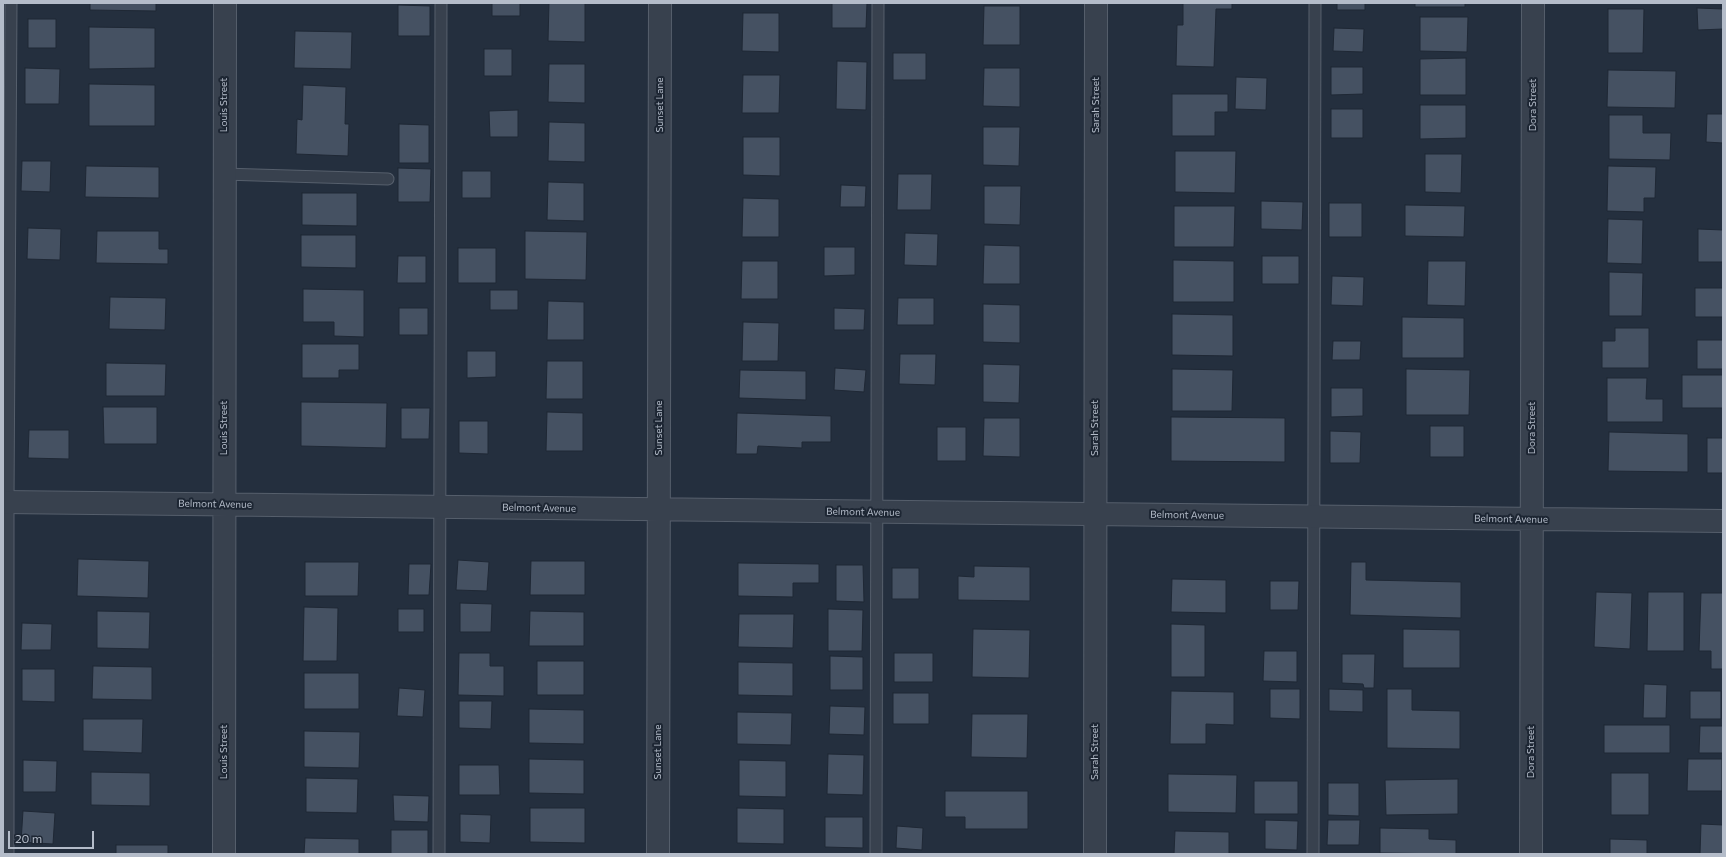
<!DOCTYPE html>
<style>
body{margin:0}
#map{position:relative;width:1726px;height:857px;overflow:hidden;background:#242f3e;font-family:Commissioner,sans-serif}
canvas{display:block}
.frame{position:absolute;inset:0;border:4px solid #b4bcc9;pointer-events:none}
.scale{position:absolute;left:8px;top:831px;width:86px;height:18px;box-sizing:border-box;border:2px solid #b4bcc9;border-top:0;padding-left:5px;font-size:12px;line-height:14px;white-space:nowrap;color:#b4bcc9;-webkit-text-stroke:3px #1d2633;paint-order:stroke}
</style>
<div id="map">
<canvas width="1726" height="857"></canvas>
<div class="frame"></div>
<div class="scale">20 m</div>
</div>
<script>
const g = document.querySelector('canvas').getContext('2d');
g.lineJoin = 'round';
function fill(path, color) {
  g.fillStyle = color;
  g.fill(path, 'evenodd');
}
function shape(rows) {
  const path = new Path2D();
  for (const r of rows) {
    path.moveTo(r[0], r[1]);
    for (let i = 2; i < r.length; i += 2) path.lineTo(r[i], r[i + 1]);
  }
  return path;
}
function stroke(path, color, width, dash) {
  g.strokeStyle = color;
  g.lineWidth = width;
  g.lineCap = dash ? 'butt' : 'round';
  g.setLineDash(dash || []);
  g.stroke(path);
}
function label(font, color, halo, rows, align = 'center') {
  g.font = font + ' Commissioner,sans-serif';
  g.lineWidth = 4;
  g.setLineDash([]);
  g.textBaseline = 'middle';
  g.strokeStyle = halo;
  g.fillStyle = color;
  for (const [text, x, y, turn = 0] of rows) {
    g.save();
    g.translate(x, y);
    g.rotate((+turn || 0) * Math.PI / 180);
    g.textAlign = isNaN(turn) ? turn : align;
    if (halo) g.strokeText(text, 0, 0);
    g.fillText(text, 0, 0);
    g.restore();
  }
}
const building = shape([
 [90,3,156,3,156,11,90,10,90,3],
 [492,3,520,3,520,16,492,16,492,3],
 [549,3,585,3,585,42,548,41,549,3],
 [832,3,867,3,866,28,832,28,832,3],
 [1183,3,1232,3,1232,9,1216,9,1214,67,1176,66,1177,25,1183,25,1183,3],
 [1337,3,1365,3,1365,10,1337,10,1337,3],
 [1415,3,1465,3,1465,7,1415,7,1415,3],
 [398,5,430,6,430,36,398,36,398,5],
 [984,6,1020,6,1020,45,983,45,984,6],
 [1697,8,1723,9,1723,29,1698,30,1697,8],
 [1608,9,1644,9,1643,53,1608,53,1608,9],
 [743,13,779,13,779,52,742,51,743,13],
 [1420,17,1468,17,1467,52,1420,51,1420,17],
 [28,19,56,19,56,48,28,48,28,19],
 [89,27,155,28,155,68,89,69,89,27],
 [1334,28,1364,29,1363,52,1333,51,1334,28],
 [295,31,352,32,351,69,294,68,295,31],
 [484,49,512,49,512,76,484,76,484,49],
 [893,53,926,53,926,80,893,80,893,53],
 [1466,58,1466,95,1420,95,1420,59,1466,58],
 [837,61,867,62,866,110,836,109,837,61],
 [549,64,585,64,585,103,548,102,549,64],
 [1331,67,1363,67,1363,94,1331,95,1331,67],
 [25,68,60,69,59,104,25,104,25,68],
 [984,68,1020,68,1020,107,983,106,984,68],
 [1608,70,1676,71,1675,108,1607,107,1608,70],
 [743,75,780,75,779,113,742,113,743,75],
 [1236,77,1267,78,1266,110,1235,109,1236,77],
 [89,84,155,85,155,126,89,126,89,84],
 [303,85,346,87,345,124,349,124,348,156,296,154,297,119,302,120,303,85],
 [1172,94,1228,94,1228,112,1215,112,1215,136,1172,136,1172,94],
 [1420,105,1466,105,1466,138,1420,139,1420,105],
 [1331,109,1363,109,1363,138,1331,138,1331,109],
 [518,110,518,137,490,137,489,111,518,110],
 [1707,114,1723,114,1723,143,1706,142,1707,114],
 [1609,115,1643,115,1643,133,1671,133,1670,160,1609,159,1609,115],
 [549,122,585,123,585,162,548,161,549,122],
 [399,124,429,125,429,163,399,163,399,124],
 [983,127,1020,127,1019,166,983,165,983,127],
 [743,137,780,137,780,176,743,175,743,137],
 [1175,151,1236,151,1235,193,1175,192,1175,151],
 [1425,154,1462,154,1461,193,1425,192,1425,154],
 [22,161,51,161,50,192,21,191,22,161],
 [86,166,159,167,159,198,85,197,86,166],
 [1608,166,1656,167,1655,198,1644,198,1644,212,1607,211,1608,166],
 [398,168,431,169,430,202,398,202,398,168],
 [462,171,491,171,491,198,462,198,462,171],
 [898,174,932,174,931,210,897,210,898,174],
 [548,182,584,183,584,221,547,220,548,182],
 [841,185,866,186,865,207,840,207,841,185],
 [984,186,1021,186,1020,225,984,224,984,186],
 [302,193,357,193,357,226,302,225,302,193],
 [743,198,779,199,779,237,742,237,743,198],
 [1261,201,1303,202,1302,230,1261,229,1261,201],
 [1329,203,1362,203,1362,237,1329,237,1329,203],
 [1405,205,1465,206,1464,237,1405,236,1405,205],
 [1174,206,1235,206,1234,247,1174,247,1174,206],
 [1608,219,1643,220,1642,264,1607,263,1608,219],
 [28,228,61,229,60,260,27,259,28,228],
 [1698,229,1723,230,1723,262,1698,262,1698,229],
 [97,231,159,231,159,249,168,249,168,264,96,263,97,231],
 [525,231,587,232,586,280,525,279,525,231],
 [905,233,938,234,937,266,904,265,905,233],
 [301,235,356,235,356,268,301,267,301,235],
 [984,245,1020,246,1020,284,983,284,984,245],
 [824,247,855,247,855,275,824,276,824,247],
 [458,248,496,248,496,283,458,283,458,248],
 [398,256,426,256,426,283,397,283,398,256],
 [1262,256,1299,256,1299,284,1262,284,1262,256],
 [1173,260,1234,261,1234,302,1173,302,1173,260],
 [742,261,778,261,778,299,741,299,742,261],
 [1428,261,1466,261,1465,306,1427,305,1428,261],
 [1609,272,1643,273,1642,316,1609,316,1609,272],
 [1332,276,1364,277,1363,306,1331,305,1332,276],
 [1695,288,1723,288,1723,317,1695,317,1695,288],
 [303,289,364,290,364,337,334,336,334,322,303,322,303,289],
 [490,290,518,290,518,310,490,310,490,290],
 [110,297,166,298,165,330,109,329,110,297],
 [898,298,934,298,934,325,897,325,898,298],
 [548,301,584,302,584,340,547,340,548,301],
 [983,304,1020,305,1020,343,983,342,983,304],
 [399,308,428,308,428,335,399,335,399,308],
 [834,308,865,309,864,330,834,330,834,308],
 [1172,314,1233,315,1233,356,1172,355,1172,314],
 [1402,317,1464,318,1464,358,1402,358,1402,317],
 [743,322,779,323,778,361,742,361,743,322],
 [1615,328,1649,328,1649,368,1602,368,1602,341,1615,341,1615,328],
 [1697,340,1723,340,1723,369,1697,369,1697,340],
 [1333,341,1361,341,1360,360,1332,360,1333,341],
 [302,344,359,344,359,370,339,370,339,378,302,378,302,344],
 [467,351,496,351,496,377,467,378,467,351],
 [900,354,936,354,935,385,899,384,900,354],
 [547,361,583,361,583,399,546,399,547,361],
 [106,363,166,364,165,396,106,396,106,363],
 [983,364,1020,365,1019,403,983,402,983,364],
 [835,368,866,370,864,392,834,390,835,368],
 [1172,369,1233,370,1232,411,1172,411,1172,369],
 [1406,369,1470,370,1469,415,1406,415,1406,369],
 [740,370,806,371,806,400,739,398,740,370],
 [1682,375,1723,375,1723,408,1682,408,1682,375],
 [1607,378,1647,378,1646,399,1663,399,1663,422,1607,422,1607,378],
 [1331,388,1363,388,1363,416,1331,417,1331,388],
 [301,402,387,403,386,448,301,446,301,402],
 [103,407,157,407,157,444,104,444,103,407],
 [401,408,430,408,429,439,401,439,401,408],
 [547,412,583,413,583,451,546,451,547,412],
 [737,413,831,416,831,442,802,442,802,448,758,446,757,454,736,454,737,413],
 [1171,417,1285,418,1285,462,1171,461,1171,417],
 [984,418,1020,418,1020,457,983,456,984,418],
 [459,421,488,421,488,454,459,453,459,421],
 [1430,426,1464,426,1464,457,1430,457,1430,426],
 [937,427,966,427,966,461,937,461,937,427],
 [29,430,69,430,69,459,28,458,29,430],
 [1330,431,1361,432,1360,463,1330,463,1330,431],
 [1609,432,1688,434,1688,472,1608,471,1609,432],
 [1707,438,1723,438,1723,473,1707,473,1707,438],
 [78,559,149,561,148,598,77,596,78,559],
 [458,560,489,562,487,591,456,590,458,560],
 [531,561,585,561,585,595,530,595,531,561],
 [305,562,359,562,358,596,305,596,305,562],
 [1351,562,1366,562,1366,580,1461,582,1461,618,1350,615,1351,562],
 [738,563,819,564,819,583,793,583,793,597,738,596,738,563],
 [409,564,431,564,429,595,408,595,409,564],
 [836,565,863,565,864,602,836,601,836,565],
 [974,566,1030,567,1030,601,958,600,958,576,974,577,974,566],
 [892,568,919,568,919,599,892,599,892,568],
 [1172,579,1226,580,1226,613,1171,612,1172,579],
 [1270,581,1299,581,1298,610,1270,610,1270,581],
 [1596,592,1632,593,1630,649,1594,647,1596,592],
 [1648,592,1684,592,1684,651,1647,651,1648,592],
 [1701,593,1723,593,1723,669,1711,669,1711,651,1699,651,1701,593],
 [460,603,492,604,491,632,460,632,460,603],
 [304,607,338,608,337,661,303,661,304,607],
 [398,609,424,609,424,632,398,632,398,609],
 [828,609,863,610,862,651,828,651,828,609],
 [97,611,150,612,149,649,97,648,97,611],
 [530,611,584,612,584,646,529,646,530,611],
 [739,614,794,614,793,648,738,647,739,614],
 [22,623,52,624,51,650,21,650,22,623],
 [1171,624,1205,625,1205,677,1171,677,1171,624],
 [973,629,1030,630,1029,678,972,677,973,629],
 [1403,629,1460,630,1460,668,1403,668,1403,629],
 [1264,651,1297,651,1297,682,1263,681,1264,651],
 [459,653,490,653,490,666,504,666,504,696,458,695,459,653],
 [894,653,933,653,933,682,894,682,894,653],
 [1342,654,1375,654,1374,688,1364,688,1363,684,1342,683,1342,654],
 [830,656,863,657,863,690,830,690,830,656],
 [537,661,584,661,584,695,537,695,537,661],
 [738,662,793,663,793,696,738,695,738,662],
 [93,666,152,667,152,700,92,699,93,666],
 [22,669,55,669,55,702,22,701,22,669],
 [304,673,359,673,359,709,304,709,304,673],
 [1644,684,1667,685,1666,718,1643,718,1644,684],
 [399,688,425,690,423,717,397,716,399,688],
 [1270,689,1300,689,1300,719,1270,718,1270,689],
 [1329,689,1363,690,1363,712,1329,711,1329,689],
 [1387,689,1412,689,1412,710,1460,711,1460,749,1387,748,1387,689],
 [1171,691,1234,692,1234,725,1206,724,1206,744,1170,744,1171,691],
 [1690,691,1721,691,1721,719,1690,719,1690,691],
 [893,693,929,693,929,724,893,724,893,693],
 [459,701,492,701,491,729,459,728,459,701],
 [830,706,865,707,864,735,829,734,830,706],
 [529,709,584,710,584,744,529,743,529,709],
 [737,712,792,713,791,745,737,744,737,712],
 [972,714,1028,714,1027,758,971,757,972,714],
 [83,719,143,719,142,753,83,751,83,719],
 [1604,725,1670,725,1670,753,1604,753,1604,725],
 [1700,726,1723,726,1723,753,1699,753,1700,726],
 [304,731,360,732,359,768,304,767,304,731],
 [828,754,864,755,863,795,827,794,828,754],
 [529,759,584,760,584,794,529,793,529,759],
 [1688,759,1722,759,1722,791,1687,791,1688,759],
 [23,760,57,761,56,792,23,792,23,760],
 [739,760,786,761,786,797,739,796,739,760],
 [459,765,499,765,500,795,459,795,459,765],
 [91,772,150,773,150,806,91,805,91,772],
 [1611,773,1649,773,1649,815,1611,815,1611,773],
 [1168,774,1237,775,1236,813,1168,812,1168,774],
 [306,778,358,779,357,813,306,812,306,778],
 [1458,779,1458,814,1386,815,1385,780,1458,779],
 [1254,781,1298,781,1298,814,1254,814,1254,781],
 [1328,783,1359,783,1359,816,1328,815,1328,783],
 [945,791,1028,791,1028,829,965,829,965,817,945,817,945,791],
 [393,795,429,796,428,822,394,821,393,795],
 [530,808,585,808,585,843,530,842,530,808],
 [737,808,784,809,784,844,737,843,737,808],
 [23,811,55,813,53,844,21,842,23,811],
 [460,814,491,815,490,843,460,842,460,814],
 [825,817,863,817,863,848,825,847,825,817],
 [1265,820,1298,821,1297,850,1265,849,1265,820],
 [1328,820,1360,820,1359,845,1327,845,1328,820],
 [1701,824,1723,825,1723,854,1700,854,1701,824],
 [897,826,923,828,922,850,896,848,897,826],
 [1380,828,1429,829,1429,839,1456,840,1456,854,1380,853,1380,828],
 [391,830,428,830,428,854,391,854,391,830],
 [1175,831,1229,832,1229,854,1174,854,1175,831],
 [305,838,359,839,359,854,304,854,305,838],
 [1610,839,1647,840,1647,854,1610,854,1610,839],
 [116,845,168,845,168,854,116,854,116,845]
]);
fill(building, '#455162');
stroke(building, '#1f2835', 1);
const lane = shape([
 [223,174,388,179],
 [8,854,8,502,11,3],
 [439,854,441,3],
 [876,854,878,3],
 [1313,854,1315,3]
]);
const street = shape([
 [3,502,1723,521],
 [224,854,225,3],
 [658,854,660,3],
 [1095,854,1096,3],
 [1531,854,1533,3]
]);
stroke(lane, '#565f6c', 13);
stroke(street, '#565f6c', 24);
stroke(lane, '#38414e', 11);
stroke(street, '#38414e', 22);
label('10px', '#b4bcc9', '#1d2633', [
 ["Louis Street",224,105,-90],
 ["Sunset Lane",660,105,-90],
 ["Sarah Street",1096,105,-90],
 ["Dora Street",1533,105,-90],
 ["Louis Street",224,428,-90],
 ["Sunset Lane",659,428,-90],
 ["Sarah Street",1095,428,-90],
 ["Dora Street",1532,428,-90],
 ["Belmont Avenue",215,504,1],
 ["Belmont Avenue",539,508,1],
 ["Belmont Avenue",863,512,1],
 ["Belmont Avenue",1187,515,1],
 ["Belmont Avenue",1511,519,1],
 ["Louis Street",224,752,-90],
 ["Sunset Lane",658,752,-90],
 ["Sarah Street",1095,752,-90],
 ["Dora Street",1531,752,-90]
]);
</script>
